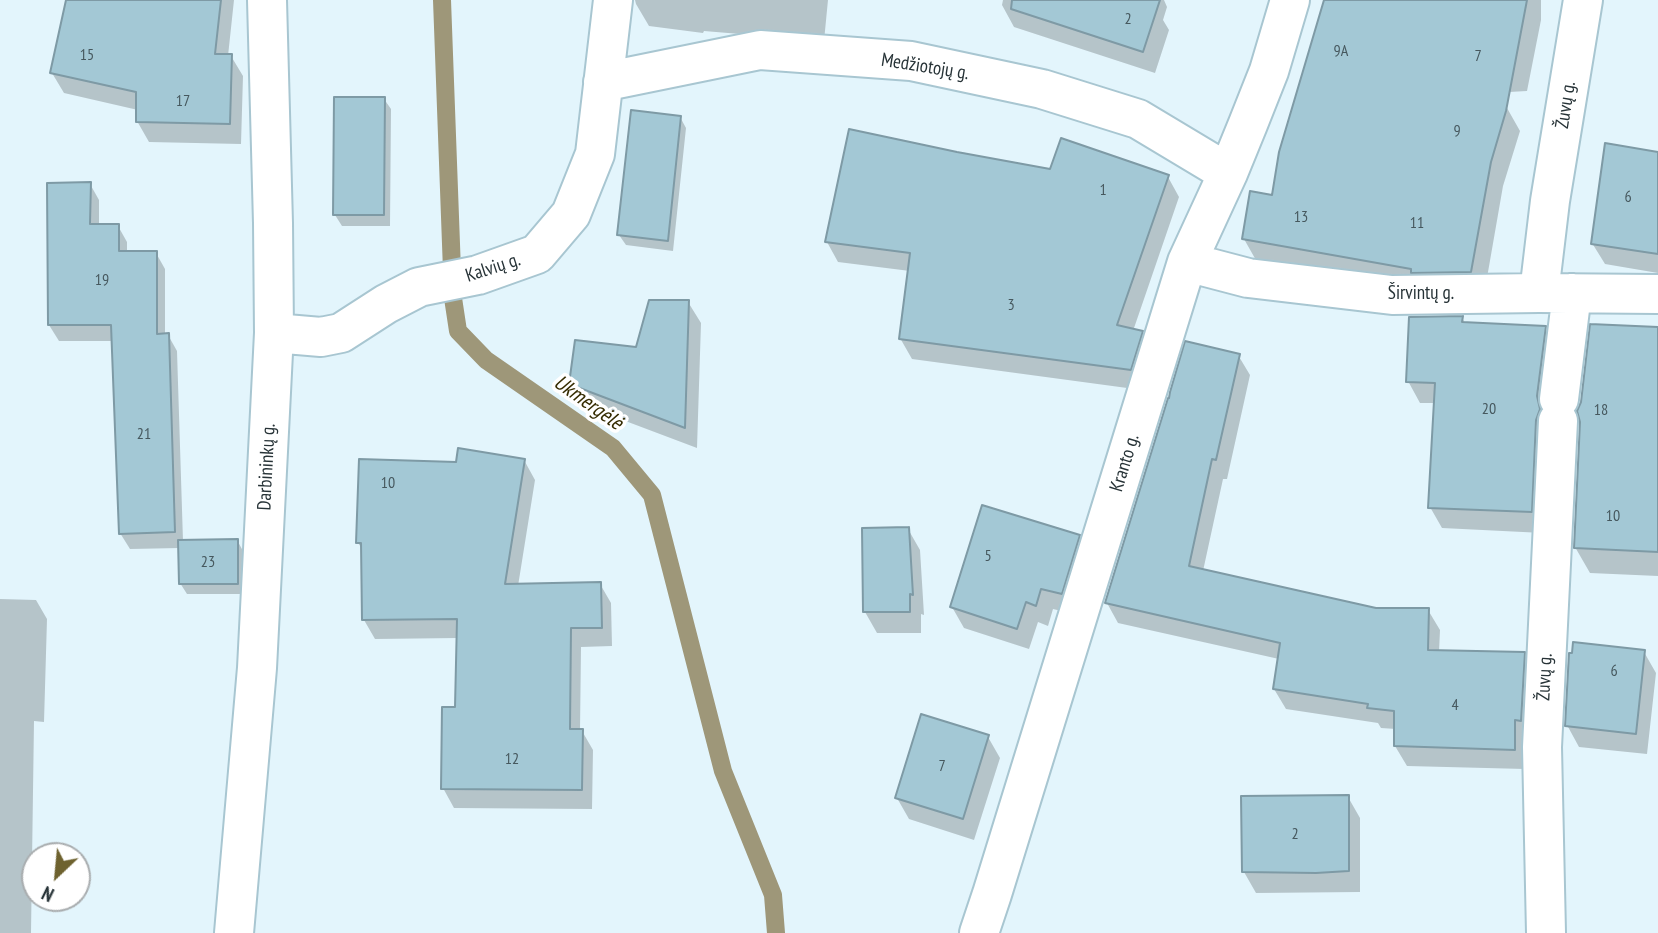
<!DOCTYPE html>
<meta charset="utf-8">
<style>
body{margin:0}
#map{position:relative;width:1658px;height:933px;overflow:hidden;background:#e3f5fc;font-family:"PT Sans Narrow",sans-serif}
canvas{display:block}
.north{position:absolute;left:21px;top:842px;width:70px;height:70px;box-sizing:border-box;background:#fff;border:2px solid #a9adaf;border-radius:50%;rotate:206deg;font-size:19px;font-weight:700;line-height:28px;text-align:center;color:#273337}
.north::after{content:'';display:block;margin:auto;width:24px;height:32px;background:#6e622f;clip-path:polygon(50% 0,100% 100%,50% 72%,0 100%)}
</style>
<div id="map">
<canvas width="1658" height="933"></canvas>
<div class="north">N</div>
</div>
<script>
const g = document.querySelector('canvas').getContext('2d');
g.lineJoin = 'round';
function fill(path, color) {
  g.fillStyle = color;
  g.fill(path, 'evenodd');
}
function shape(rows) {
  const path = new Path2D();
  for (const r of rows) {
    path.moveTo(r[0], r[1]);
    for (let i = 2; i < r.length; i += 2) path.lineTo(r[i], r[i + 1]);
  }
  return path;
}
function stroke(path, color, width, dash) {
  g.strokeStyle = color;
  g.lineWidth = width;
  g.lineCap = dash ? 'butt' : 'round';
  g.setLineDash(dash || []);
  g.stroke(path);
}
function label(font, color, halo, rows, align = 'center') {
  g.font = font + ' "PT Sans Narrow",sans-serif';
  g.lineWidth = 7;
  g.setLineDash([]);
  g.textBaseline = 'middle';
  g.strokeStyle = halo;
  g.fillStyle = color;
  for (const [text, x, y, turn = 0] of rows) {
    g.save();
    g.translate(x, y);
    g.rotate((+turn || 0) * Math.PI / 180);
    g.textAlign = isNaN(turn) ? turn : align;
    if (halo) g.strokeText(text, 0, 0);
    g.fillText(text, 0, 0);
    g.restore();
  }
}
fill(shape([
 [68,0,234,0,228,56,231,56,243,76,241,144,149,142,137,121,138,110,64,93,52,73],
 [635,0,828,0,824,41,704,31,703,33,649,26,636,4],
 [1003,0,1164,0,1167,7,1163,20,1169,30,1155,73,1014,27,1002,5],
 [1326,0,1541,0,1541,20,1527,91,1455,95,1455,100,1507,108,1520,131,1503,186,1484,295,1257,262,1244,239,1273,197],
 [384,99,391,109,390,226,342,226,335,215],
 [680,117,686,128,673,251,626,245,619,235],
 [1658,154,1658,273,1605,264,1592,243],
 [1051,171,1168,177,1179,197,1133,331,1142,333,1153,353,1142,390,912,359,900,338,910,271,838,262,827,242],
 [90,184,99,200,99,226,118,226,127,242,127,252,156,253,165,269,165,335,168,335,177,351,183,541,237,540,243,551,243,594,187,594,180,583,180,548,130,549,120,533,113,341,59,341,49,325],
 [688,302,701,323,697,448,583,405,571,384,637,349],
 [1462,318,1466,324,1545,328,1557,349,1543,533,1442,528,1430,507,1436,403,1420,403,1408,381],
 [1658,329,1658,576,1590,573,1575,547],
 [1238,355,1250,375,1227,479,1223,479,1203,571,1376,609,1428,610,1440,630,1439,652,1524,654,1535,674,1525,769,1407,766,1395,746,1396,729,1381,728,1378,723,1286,709,1274,689,1279,659,1118,623,1107,603],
 [524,460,535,480,518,586,600,584,611,603,612,646,581,647,580,731,582,731,593,750,592,809,454,808,443,788,456,709,458,638,375,639,364,620,363,550,358,543,457,463],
 [908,529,920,550,924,615,921,614,921,633,877,633,865,612],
 [1079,537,1091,558,1074,614,1053,609,1048,626,1038,622,1029,649,964,628,952,607],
 [0,599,36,600,47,619,44,722,34,721,31,933,0,933],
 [1644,652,1656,673,1647,754,1579,747,1567,725],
 [988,737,1000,758,974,840,909,819,897,798],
 [1348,797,1360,818,1360,892,1256,893,1244,872]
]), '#0003');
stroke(shape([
 [442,0,453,298,458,331,486,360,613,448,652,495,723,771,773,895,776,933]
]), '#9e9779', 18);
const building = shape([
 [66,0,221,0,215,54,232,54,230,124,136,122,136,92,50,73,66,0],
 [1012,0,1160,0,1143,52,1011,9,1012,0],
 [1324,0,1527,0,1506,111,1491,162,1471,272,1411,273,1411,269,1242,239,1250,191,1272,195,1279,152,1324,0],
 [334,97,385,97,384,215,333,215,334,97],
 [631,110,681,116,668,241,617,235,631,110],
 [849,129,957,152,1050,169,1061,138,1169,175,1117,325,1143,331,1131,370,899,339,910,253,825,242,849,129],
 [1605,143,1658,152,1658,254,1591,244,1605,143],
 [91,182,90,224,119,224,119,251,157,251,157,334,169,333,175,532,119,534,111,325,48,325,47,183,91,182],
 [649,300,689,300,685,428,569,384,575,340,636,347,649,300],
 [1463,316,1462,322,1546,326,1537,396,1540,409,1536,420,1532,512,1428,508,1435,383,1406,382,1409,317,1463,316],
 [1590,324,1658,327,1658,552,1574,548,1580,422,1577,411,1581,402,1590,324],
 [1185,341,1240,354,1216,460,1212,459,1189,566,1376,608,1429,608,1428,650,1525,652,1521,721,1515,720,1515,750,1394,746,1394,711,1367,708,1368,704,1273,689,1280,643,1105,603,1168,398,1169,398,1170,392,1185,341],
 [458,448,525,459,505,584,601,582,602,628,571,628,570,729,583,729,582,790,441,789,442,707,455,707,457,619,362,620,361,543,356,543,359,459,456,462,458,448],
 [982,505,1080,535,1062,594,1041,589,1036,606,1026,602,1017,629,950,607,982,505],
 [909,527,913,595,910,594,910,612,863,612,862,528,909,527],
 [238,539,238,584,179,584,178,540,238,539],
 [1573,642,1645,650,1636,734,1565,726,1569,653,1572,653,1573,642],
 [921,714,989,735,963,819,895,798,921,714],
 [1349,795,1349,871,1316,873,1242,872,1241,796,1349,795]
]);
fill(building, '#a3c8d5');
stroke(building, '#7e9aa5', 2);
const minor = shape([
 [603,82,760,50,911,61,1042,89,1138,119,1228,173],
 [1187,262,1248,278,1392,295,1539,293,1658,294],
 [1539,293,1550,201,1583,0],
 [274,333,321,337,341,333,386,304,419,287,478,275,537,254,571,214,595,154,613,0],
 [1559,399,1572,293],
 [234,933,257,668,274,333,273,223,267,0],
 [979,933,992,894,1187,262,1228,173,1248,124,1269,71,1290,0],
 [1546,933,1542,747,1558,421]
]);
stroke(minor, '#a8c6d1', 42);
stroke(minor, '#fff', 38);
label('16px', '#46585e', null, [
 ["2",1128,19],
 ["9A",1341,51],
 ["15",87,55],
 ["7",1478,56],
 ["17",183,101],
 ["9",1457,131],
 ["1",1103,190],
 ["6",1628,197],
 ["13",1301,217],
 ["11",1417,223],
 ["19",102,280],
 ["3",1011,305],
 ["20",1489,409],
 ["18",1601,410],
 ["21",144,434],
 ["10",388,483],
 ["10",1613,516],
 ["5",988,556],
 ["23",208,562],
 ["6",1614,671],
 ["4",1455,705],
 ["12",512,759],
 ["7",942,766],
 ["2",1295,834]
]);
label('19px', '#273337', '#fff', [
 ["Medžiotojų g.",925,67,9],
 ["Žuvų g.",1566,105,-81],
 ["Kalvių g.",493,268,-18],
 ["Širvintų g.",1421,294],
 ["Kranto g.",1125,463,-73],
 ["Darbininkų g.",267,467,-87],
 ["Žuvų g.",1545,677,-87]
]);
label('italic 21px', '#352c02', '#fff', [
 ["Ukmergėlė",588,403,35]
]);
</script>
